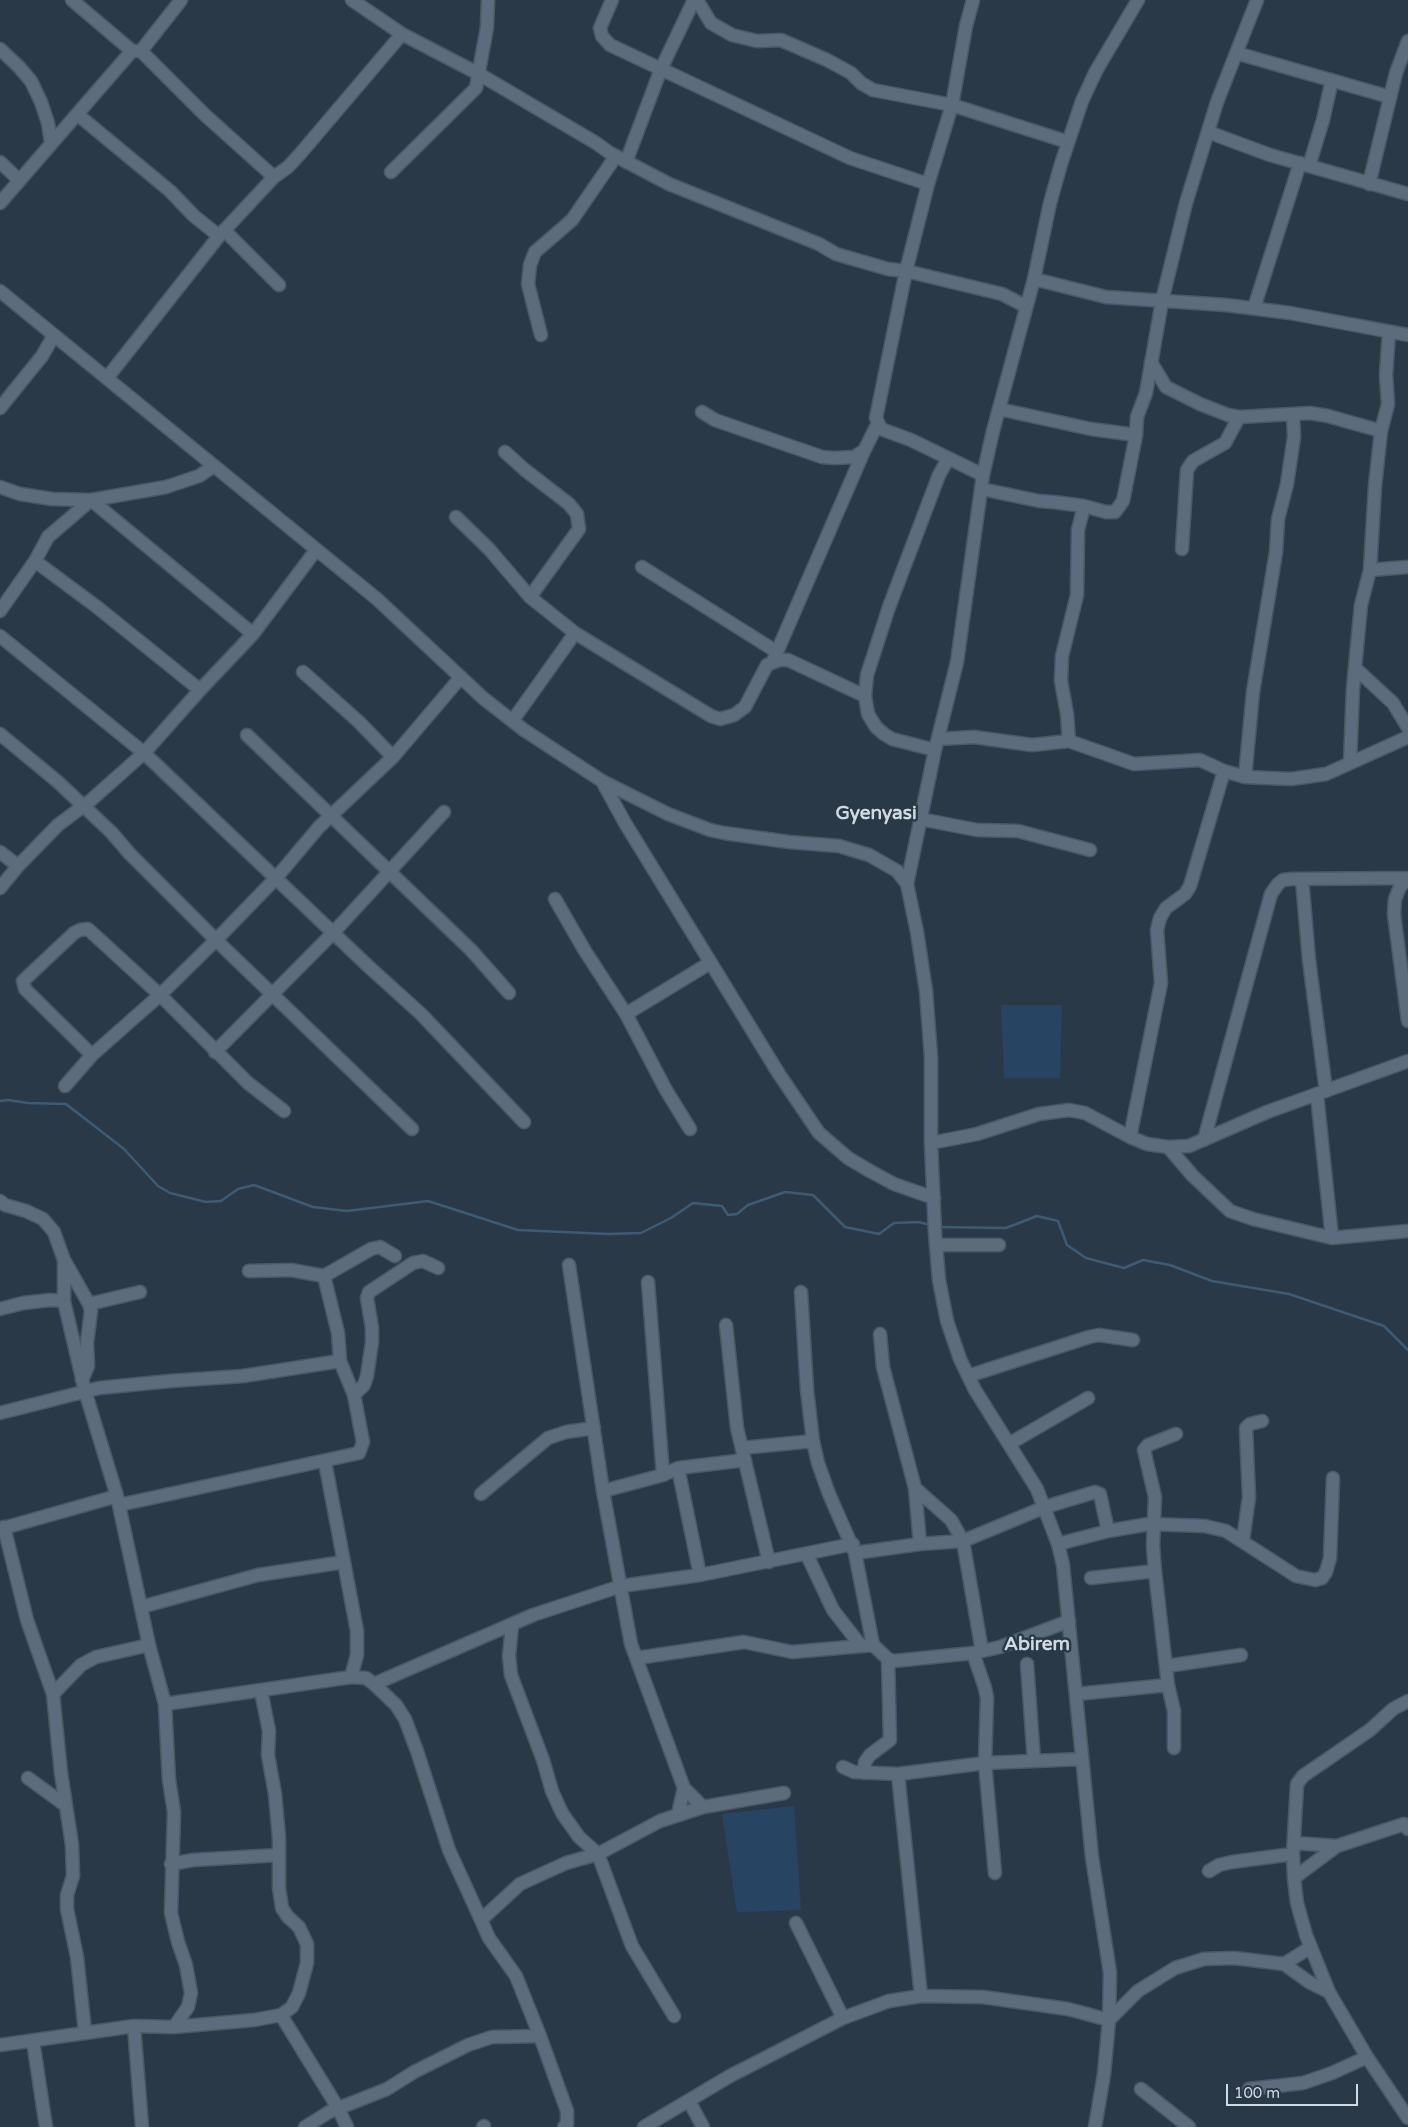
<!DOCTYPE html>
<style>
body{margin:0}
#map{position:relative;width:1408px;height:2127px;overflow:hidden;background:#2a3948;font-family:"Varela Round",sans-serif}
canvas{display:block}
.scale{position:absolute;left:1226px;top:2084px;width:132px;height:22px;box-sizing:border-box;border:2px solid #d0dae3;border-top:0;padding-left:6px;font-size:15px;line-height:18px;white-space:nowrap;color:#d0dae3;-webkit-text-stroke:4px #2a3948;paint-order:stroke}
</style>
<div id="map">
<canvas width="1408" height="2127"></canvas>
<div class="scale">100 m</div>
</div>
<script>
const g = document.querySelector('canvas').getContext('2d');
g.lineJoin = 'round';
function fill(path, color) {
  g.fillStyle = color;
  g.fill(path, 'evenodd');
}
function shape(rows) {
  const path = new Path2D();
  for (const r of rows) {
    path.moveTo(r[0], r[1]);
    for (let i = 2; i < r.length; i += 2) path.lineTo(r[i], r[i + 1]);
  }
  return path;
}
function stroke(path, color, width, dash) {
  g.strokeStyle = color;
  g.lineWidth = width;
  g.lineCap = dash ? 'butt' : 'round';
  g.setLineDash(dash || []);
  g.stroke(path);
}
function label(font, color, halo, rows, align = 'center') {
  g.font = font + ' "Varela Round",sans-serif';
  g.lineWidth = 5;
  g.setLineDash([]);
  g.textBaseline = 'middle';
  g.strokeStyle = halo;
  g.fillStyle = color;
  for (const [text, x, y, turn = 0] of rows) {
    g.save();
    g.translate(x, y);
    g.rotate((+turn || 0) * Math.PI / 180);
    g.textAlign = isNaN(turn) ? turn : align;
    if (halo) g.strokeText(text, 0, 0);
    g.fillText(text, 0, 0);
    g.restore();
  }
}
fill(shape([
 [1001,1005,1062,1005,1060,1078,1004,1078],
 [794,1806,801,1910,737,1912,722,1814]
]), '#274562');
stroke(shape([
 [0,1101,8,1100,28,1103,66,1104,124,1149,158,1186,170,1193,206,1202,221,1201,238,1189,254,1185,313,1207,347,1211,428,1201,518,1230,608,1234,641,1233,671,1218,693,1203,722,1206,728,1215,737,1214,748,1205,785,1192,813,1195,845,1227,879,1234,894,1223,918,1222,931,1225],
 [939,1227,1006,1228,1037,1216,1058,1221,1067,1245,1086,1258,1124,1268,1143,1260,1170,1265,1212,1281,1289,1294,1384,1326,1408,1350]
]), '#3e5b74', 2.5);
const minor = shape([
 [72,0,132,51],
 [352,0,402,34,479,74,596,143,610,153,669,184,819,244,836,254,888,269,906,271,1002,294,1025,306],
 [612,0,600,28,602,36,610,45,850,158,928,184],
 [697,0,711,23,732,35,757,41,781,40,827,60,851,73,861,83,873,90,952,105,1068,142],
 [973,0,966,26,952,105,928,184,906,271,876,418,881,429,911,440,983,475],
 [0,49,19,67,31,81,41,102,48,123,51,143],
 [141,51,205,115,274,177],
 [1236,53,1390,97],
 [77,114,170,191,194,216,219,236,274,177,288,167,300,154,402,34],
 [1208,132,1270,155,1408,194],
 [0,162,19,180],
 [626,162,661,69,694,0],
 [1309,166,1323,120,1332,80],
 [391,172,476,88,487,27,488,0],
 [1369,184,1396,73,1408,41],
 [0,203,124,60,132,51,141,51,181,0],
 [224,230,279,285],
 [1034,279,1106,297,1226,305,1290,313,1408,335],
 [0,291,377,599,483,698,524,730,602,781,668,814,710,830,724,833,789,842,839,846,869,855,897,871,907,884,917,932,926,991,931,1057,931,1143,935,1233,939,1280,947,1321,960,1359,975,1390,1037,1489,1058,1544,1063,1565,1092,1857,1110,1973,1109,2020,1104,2074,1095,2127],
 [1254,308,1300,163],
 [541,335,528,284,530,265,535,252,572,220,616,156],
 [1151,362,1166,387,1200,404,1228,415,1239,417,1310,413,1328,416,1381,431],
 [107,378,219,236],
 [0,408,42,356,54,335],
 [999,409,1091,429,1136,435,1137,417,1146,393,1162,301,1186,203,1217,102,1257,0],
 [702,412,715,420,741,429,822,457,834,458,854,457,864,451,878,423],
 [505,452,525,470,569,504,577,514,579,529,530,597,575,633,711,716,720,719,734,715,745,707,767,665,779,660,788,660,865,696],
 [0,487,20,494,52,499,91,500,166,487,199,476,214,466],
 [982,489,1039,501,1053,502,1084,506,1106,512,1115,512,1123,501,1136,435],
 [1084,506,1078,530,1077,595,1062,656,1061,681,1067,714,1069,741,1134,764,1200,760,1224,771,1245,777,1291,779,1326,774,1408,737],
 [456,517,489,549,530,597],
 [1182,549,1187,470,1193,461,1225,443,1239,417],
 [35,561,97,607,200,690],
 [642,567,777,652],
 [1370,570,1408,567],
 [0,611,35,561,48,537,91,500,253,634],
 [0,636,144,753,368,966,421,1014,524,1122],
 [773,661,864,451],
 [1355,668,1393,703,1408,728],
 [303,672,359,722,393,757],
 [513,720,575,633],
 [0,734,58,782,111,832,130,854,216,940,412,1129],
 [247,735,471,950,509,993],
 [938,739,974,737,1032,745,1069,741],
 [935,750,892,739,884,734,876,727,868,714,865,696,867,675,889,607,939,475,948,459],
 [1350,763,1353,688,1361,605,1370,570,1375,486,1381,431,1388,404,1386,375,1389,332],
 [1245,777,1253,692,1276,552,1278,519,1287,484,1294,437,1293,414],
 [602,781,625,823,779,1074,819,1133,848,1158,870,1171,894,1184,934,1198],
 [920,819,977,830,1018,831,1090,850],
 [0,852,18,866],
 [1408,878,1400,887,1395,899,1394,914,1408,1021],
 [1302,879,1309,960,1326,1091],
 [907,884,935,750,957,662,983,475,993,431,1034,279,1050,203,1061,164,1082,101,1096,71,1138,0],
 [0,888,18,866,58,825,90,801,144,753,200,690,253,634,316,550],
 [555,899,585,951,626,1014],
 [215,1052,333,933,444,812],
 [92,1055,25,989,23,981,74,933,80,930,88,929,160,995,248,1083,284,1111],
 [65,1086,92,1055,160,995,216,940,276,878,319,827,393,757,461,677],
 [1317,1095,1332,1238],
 [690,1129,666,1090,626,1014,710,963],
 [1130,1137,1161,983,1157,930,1160,918,1166,908,1185,894,1190,886,1224,771],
 [1204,1140,1271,894,1278,884,1283,880,1292,879,1408,878],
 [931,1143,977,1134,1039,1114,1069,1110,1085,1113,1130,1137,1147,1144,1168,1147,1189,1146,1267,1112,1408,1061],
 [1168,1147,1193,1176,1230,1211,1253,1219,1332,1238,1408,1231],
 [0,1201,5,1205,26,1211,43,1219,54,1232,64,1260,89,1304],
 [936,1245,999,1245],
 [64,1260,64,1301,85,1391,117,1496,149,1645,165,1704,169,1780,174,1812,171,1913,178,1942,186,1965,191,1993,188,2007,174,2027],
 [569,1265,603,1491,631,1644,684,1788,703,1807],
 [249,1271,291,1270,324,1276,338,1333,340,1361],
 [324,1276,371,1249,380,1247,395,1256],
 [648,1282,663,1475],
 [801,1292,807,1390,813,1441,818,1463,829,1494,855,1553,873,1645,888,1659,894,1661,973,1653,1000,1647,1069,1621],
 [0,1309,23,1303,50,1300,64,1301],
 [726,1325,737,1428,769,1562],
 [880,1334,883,1367,915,1488,951,1520,963,1541,982,1651],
 [968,1376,1089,1337,1099,1335,1133,1340],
 [82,1380,88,1366,87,1343,91,1311,89,1304,140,1292],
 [354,1395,364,1385,367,1376,372,1342,372,1328,367,1298,369,1292,413,1263,423,1261,438,1268],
 [0,1413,99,1388,170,1381,243,1376,340,1361,354,1395,363,1442,359,1453,119,1505],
 [1009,1444,1088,1398],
 [742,1448,813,1441],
 [325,1462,357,1631,357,1655,351,1677,366,1678,374,1684,396,1705,405,1719,417,1751,449,1850,481,1920,520,1884,566,1863,598,1854,660,1821,703,1807,784,1793],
 [678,1468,700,1575],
 [915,1488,920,1544],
 [603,1491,663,1475,678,1468,745,1460],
 [481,1494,548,1438,566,1432,594,1428],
 [4,1527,27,1620,53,1694,61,1773,72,1845,73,1876,67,1895,67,1909,77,1957,85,2032],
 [0,1529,117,1496],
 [1243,1540,1249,1497,1246,1428,1250,1424,1262,1421],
 [1058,1544,1108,1531,1149,1524,1205,1526,1226,1531,1296,1576,1315,1580,1322,1578,1326,1572,1330,1558,1333,1478],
 [855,1553,920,1544,963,1541,1045,1507,1095,1492,1100,1494,1108,1531],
 [807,1555,833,1610,861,1646],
 [1091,1578,1155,1571],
 [141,1607,258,1575,344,1562],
 [512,1625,509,1656,511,1675,543,1760,552,1791,562,1813,579,1837,598,1854,632,1946,674,2016],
 [973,1653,985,1688,987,1698,985,1763,995,1873],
 [637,1658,744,1642,792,1652,873,1645],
 [1027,1664,1034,1761],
 [1167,1666,1241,1655],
 [374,1684,533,1615,621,1586,700,1575,853,1544],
 [53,1694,81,1665,96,1657,149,1645],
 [1077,1694,1168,1685],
 [165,1704,351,1677],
 [1174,1748,1174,1711,1168,1685,1155,1571,1153,1546,1155,1497,1144,1450,1148,1445,1176,1434],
 [843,1767,854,1772,898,1774,985,1763,1082,1759],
 [864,1773,865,1762,870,1755,890,1740,888,1659],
 [898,1774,921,1996],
 [28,1778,65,1805],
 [678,1814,684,1788],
 [1294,1843,1337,1846],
 [171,1864,193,1860,279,1855,279,1838,275,1794,268,1755,269,1731,261,1691],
 [1209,1871,1219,1865,1232,1862,1293,1854],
 [1294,1878,1293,1854,1297,1784,1303,1776,1370,1730,1393,1709,1408,1701],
 [796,1923,843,2018],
 [1284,1964,1311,1947],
 [1329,1992,1306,1935,1297,1903,1294,1878,1337,1846,1404,1824,1408,1829],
 [281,2015,338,2108,347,2127],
 [134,2026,142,2127],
 [540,2036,567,2111,567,2124,564,2127],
 [33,2041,46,2127],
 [0,2045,134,2026,174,2027,254,2020,281,2015,292,2007,299,1993,307,1963,307,1944,299,1927,288,1917,282,1908,279,1888,279,1855],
 [1141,2089,1189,2127],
 [1249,2089,1303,2083,1332,2073,1367,2057],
 [689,2101,703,2127],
 [305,2127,329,2112,387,2089,414,2072,468,2045,492,2037,540,2036,516,1976,489,1938,481,1920],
 [483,2127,484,2126],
 [644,2127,730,2076,843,2018,889,2001,921,1996,983,1997,1068,2009,1109,2020,1138,1991,1175,1968,1204,1959,1234,1958,1284,1964,1309,1982,1329,1992,1367,2057,1408,2118]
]);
stroke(minor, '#4b5864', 15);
stroke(minor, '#5c6c7d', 12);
label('bold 19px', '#d0dae3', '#2a3948', [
 ["Gyenyasi",876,814],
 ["Abirem",1037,1645]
]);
</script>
